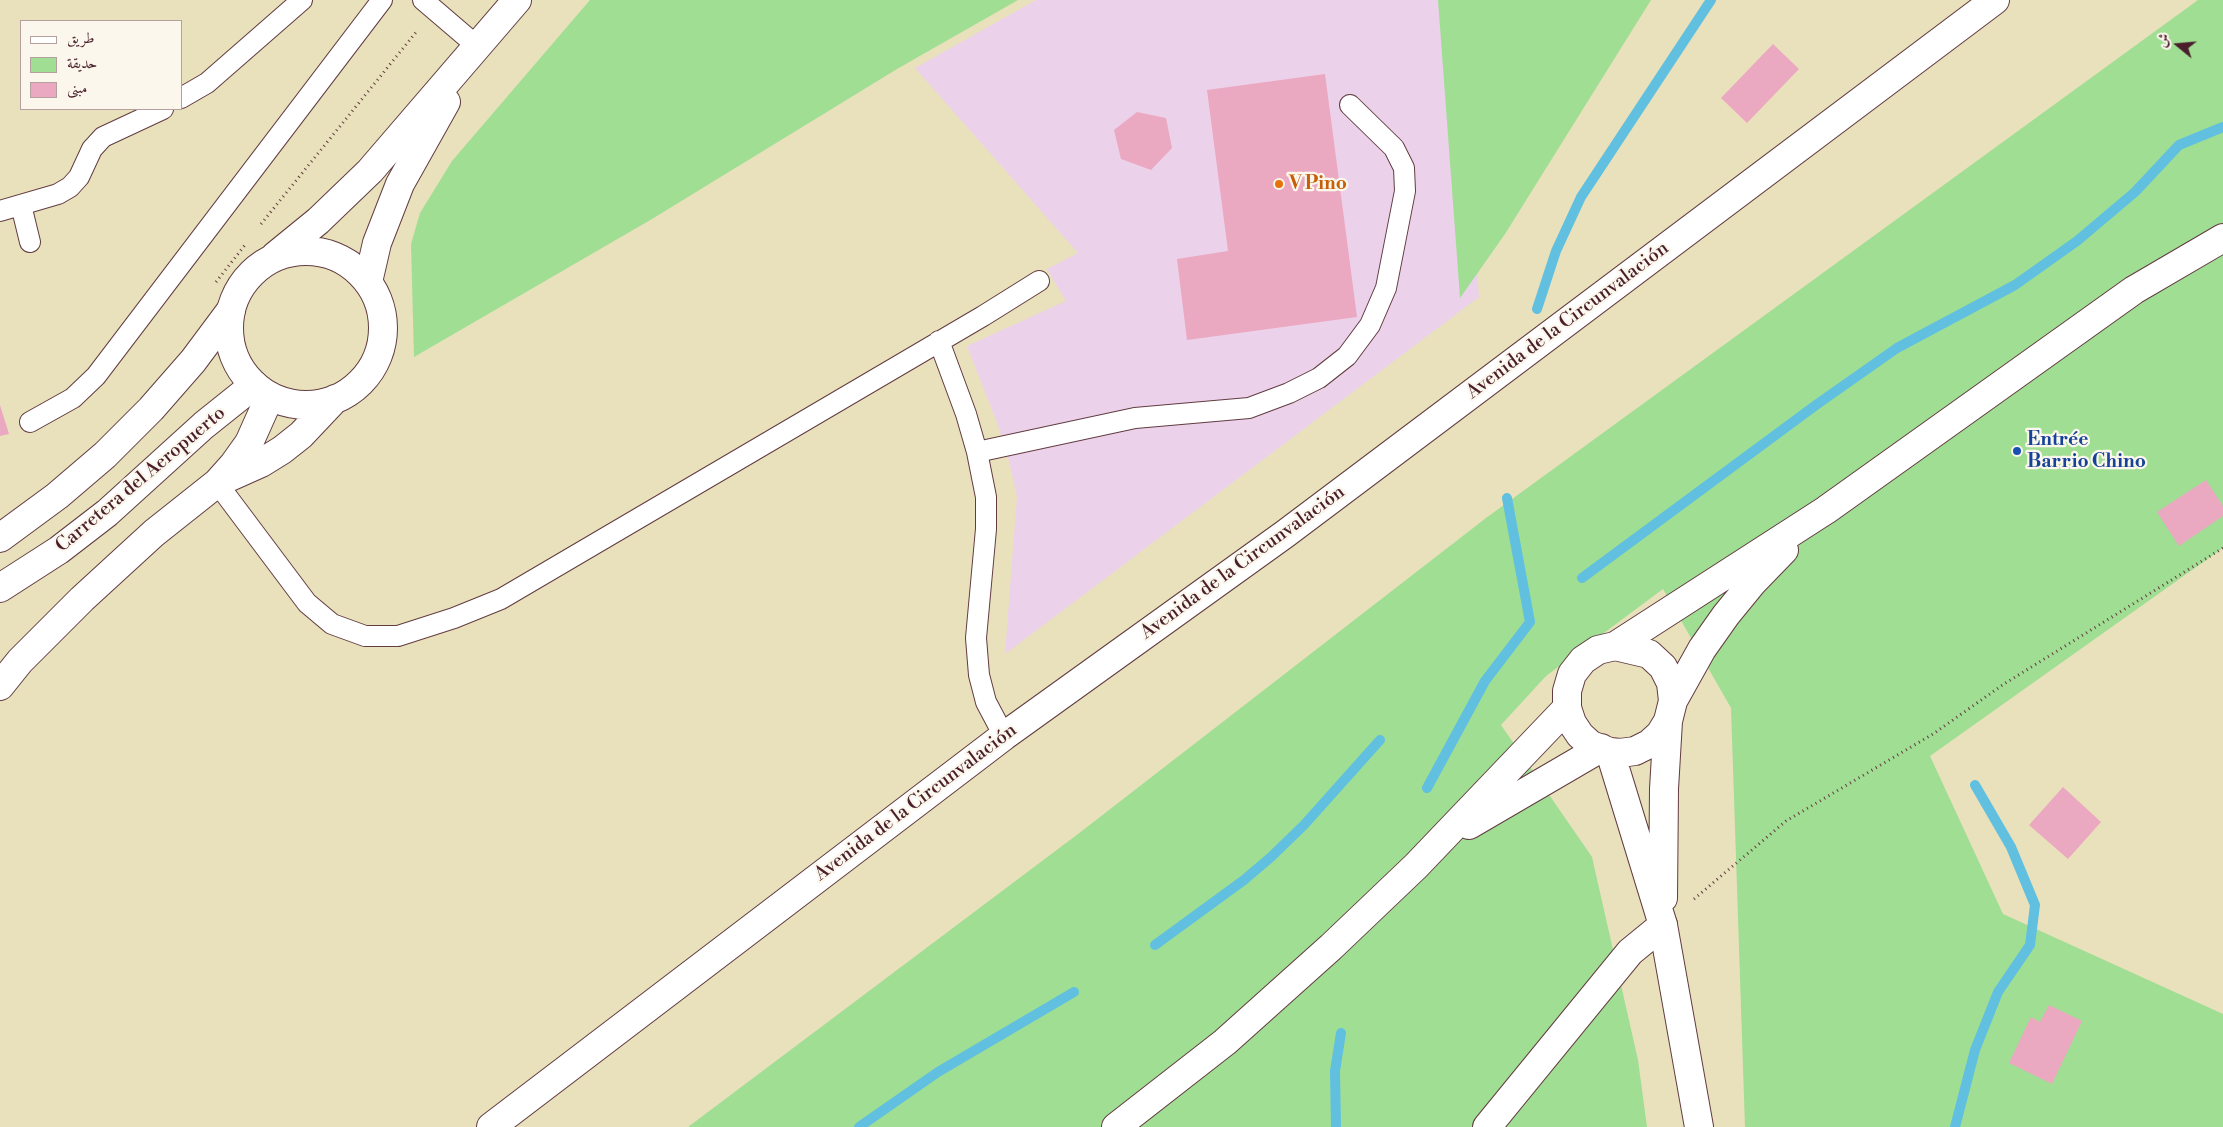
<!DOCTYPE html>
<meta charset="utf-8">
<style>
body{margin:0}
#map{position:relative;width:2223px;height:1127px;overflow:hidden;background:#e8e1bc;font-family:"Libre Bodoni",Amiri,serif}
canvas{display:block}
.legend{position:absolute;left:20px;top:20px;width:162px;height:90px;box-sizing:border-box;background:#fbf7ec;border:1px solid #b4a19f;margin:0;padding:6px 9px;list-style:none;font-size:15px;color:#4a1f2b}
.legend li{display:flex;align-items:center;gap:10px;height:25px}
.legend b{width:25px;border:1px solid #b4a19f}
.north{position:absolute;left:2153px;top:20px;width:50px;height:50px;-webkit-text-stroke:4px #fbf7ec;paint-order:stroke;rotate:287deg;font-size:14px;font-weight:700;line-height:20px;text-align:center;color:#4a1f2b}
.north::after{content:'';display:block;margin:auto;width:18px;height:22px;background:#4a1f2b;clip-path:polygon(50% 0,100% 100%,50% 72%,0 100%)}
</style>
<div id="map">
<canvas width="2223" height="1127"></canvas>
<ul class="legend">
<li><b style="height:6px;background:#fff"></b>طريق</li>
<li><b style="height:14px;background:#a0de93"></b>حديقة</li>
<li><b style="height:14px;background:#eba8c1"></b>مبنى</li>
</ul>
<div class="north">ش</div>
</div>
<script>
const g = document.querySelector('canvas').getContext('2d');
g.lineJoin = 'round';
function fill(path, color) {
  g.fillStyle = color;
  g.fill(path, 'evenodd');
}
function shape(rows) {
  const path = new Path2D();
  for (const r of rows) {
    if (r.length === 3) {
      path.moveTo(r[0] + r[2], r[1]);
      path.arc(r[0], r[1], r[2], 0, 2 * Math.PI);
      continue;
    }
    path.moveTo(r[0], r[1]);
    for (let i = 2; i < r.length; i += 2) path.lineTo(r[i], r[i + 1]);
  }
  return path;
}
function stroke(path, color, width, dash) {
  g.strokeStyle = color;
  g.lineWidth = width;
  g.lineCap = dash ? 'butt' : 'round';
  g.setLineDash(dash || []);
  g.stroke(path);
}
function label(font, color, halo, rows, align = 'center') {
  g.font = font + ' "Libre Bodoni",serif';
  g.lineWidth = 4.5;
  g.setLineDash([]);
  g.textBaseline = 'middle';
  g.strokeStyle = halo;
  g.fillStyle = color;
  for (const [text, x, y, turn = 0] of rows) {
    g.save();
    g.translate(x, y);
    g.rotate((+turn || 0) * Math.PI / 180);
    g.textAlign = isNaN(turn) ? turn : align;
    if (halo) g.strokeText(text, 0, 0);
    g.fillText(text, 0, 0);
    g.restore();
  }
}
fill(shape([
 [1036,0,1457,0,1479,297,1005,654,1017,496,1008,457,996,420,967,346,1066,301,1047,269,1078,253,915,68]
]), '#ecd1ea');
fill(shape([
 [590,0,1018,0,897,69,652,219,414,357,411,244,420,213,452,161],
 [1438,0,1651,0,1505,234,1460,298],
 [2198,0,2223,0,2223,548,1930,756,2003,914,2223,1014,2223,1127,1745,1127,1731,708,1663,589,1546,676,1501,725,1592,857,1638,1060,1647,1127,688,1127,1078,834,1486,518]
]), '#a0de93');
stroke(shape([
 [1537,309,1556,251,1581,197,1711,0],
 [1582,578,1816,405,1897,348,2015,285,2077,241,2135,192,2179,145,2223,127],
 [1427,788,1485,681,1530,622,1507,498],
 [1155,945,1244,880,1271,857,1304,825,1380,740],
 [859,1127,938,1072,1074,992],
 [1336,1127,1335,1071,1341,1033],
 [1955,1127,1975,1050,1998,992,2030,945,2035,905,2011,847,1975,785]
]), '#61c0df', 10);
fill(shape([
 [1773,44,1799,69,1747,123,1721,98],
 [1325,74,1357,317,1187,340,1177,259,1228,251,1207,90],
 [1137,112,1166,118,1172,148,1151,170,1121,159,1114,130],
 [0,405,9,434,0,436],
 [2206,480,2223,506,2223,516,2179,546,2157,512],
 [2063,787,2101,822,2068,859,2029,825],
 [2049,1005,2082,1021,2052,1084,2009,1063,2031,1017,2040,1022]
]), '#eba8c1');
const lane = shape([
 [423,0,478,47],
 [181,98,207,83,302,0],
 [21,205,30,242],
 [0,211,58,194,70,187,79,177,92,149,103,137,163,109],
 [939,341,966,414,977,452,986,497,986,529,976,638,979,675,986,702,1004,736],
 [30,422,73,398,96,376,382,0],
 [977,452,1135,418,1249,408,1289,393,1319,378,1347,356,1370,325,1386,288,1405,191,1404,168,1394,148,1350,105],
 [217,483,307,603,332,624,365,636,398,636,454,618,501,599,983,316,1039,281]
]);
const street = shape([
 [0,538,57,496,105,455,151,409,193,361,231,310],
 [0,588,59,550,107,513,204,425,254,385],
 [1487,1127,1630,952,1663,925]
]);
const secondary = shape([
 [306,328,77],
 [275,256,318,221,370,171,517,0],
 [368,282,377,243,400,184,446,102],
 [223,480,261,463,282,450,301,435,335,399],
 [1615,646,1649,654,1663,667,1671,683,1673,701,1668,721,1660,734,1649,744,1635,751,1620,753,1610,752,1591,745,1580,735,1572,723,1567,708,1567,691,1572,674,1583,660,1598,650,1615,646,1826,510,2134,290,2223,238],
 [0,686,20,661,82,599,154,533,217,483,234,464,249,443,270,396],
 [1673,701,1702,649,1726,615,1753,582,1784,550],
 [1610,752,1663,925,1699,1127],
 [1469,825,1601,748],
 [1663,898,1664,789,1668,721],
 [491,1127,1004,736,1285,534,1995,0],
 [1116,1127,1225,1042,1331,947,1416,866,1567,708]
]);
stroke(lane, '#623c41', 22);
stroke(street, '#623c41', 30);
stroke(secondary, '#623c41', 30);
stroke(shape([
 [261,224,417,31],
 [216,282,245,245],
 [1694,899,1786,821,1933,734,2004,684,2223,548]
]), '#623c41', 3, [1, 4]);
stroke(lane, '#fff', 20);
stroke(street, '#fff', 28);
stroke(secondary, '#fff', 28);
for (const [x, y, r, color] of [
 [1279,184,5,"#e8710a"],
 [2017,451,5,"#1a4fb4"]
]) {
  const dot = new Path2D();
  dot.arc(x, y, r, 0, 2 * Math.PI);
  g.fillStyle = color;
  g.fill(dot);
  stroke(dot, '#fbf7ec', 2);
}
label('bold 19px', '#c56008', '#fbf7ec', [
 ["V Pino",1289,184]
], 'left');
label('19px', '#4a1f2b', '#fbf7ec', [
 ["Avenida de la Circunvalación",1568,321,-37],
 ["Carretera del Aeropuerto",141,480,-40],
 ["Avenida de la Circunvalación",1243,563,-36],
 ["Avenida de la Circunvalación",916,803,-37]
]);
label('bold 19px', '#164399', '#fbf7ec', [
 ["Entrée",2027,440],
 ["Barrio Chino",2027,462]
], 'left');
</script>
